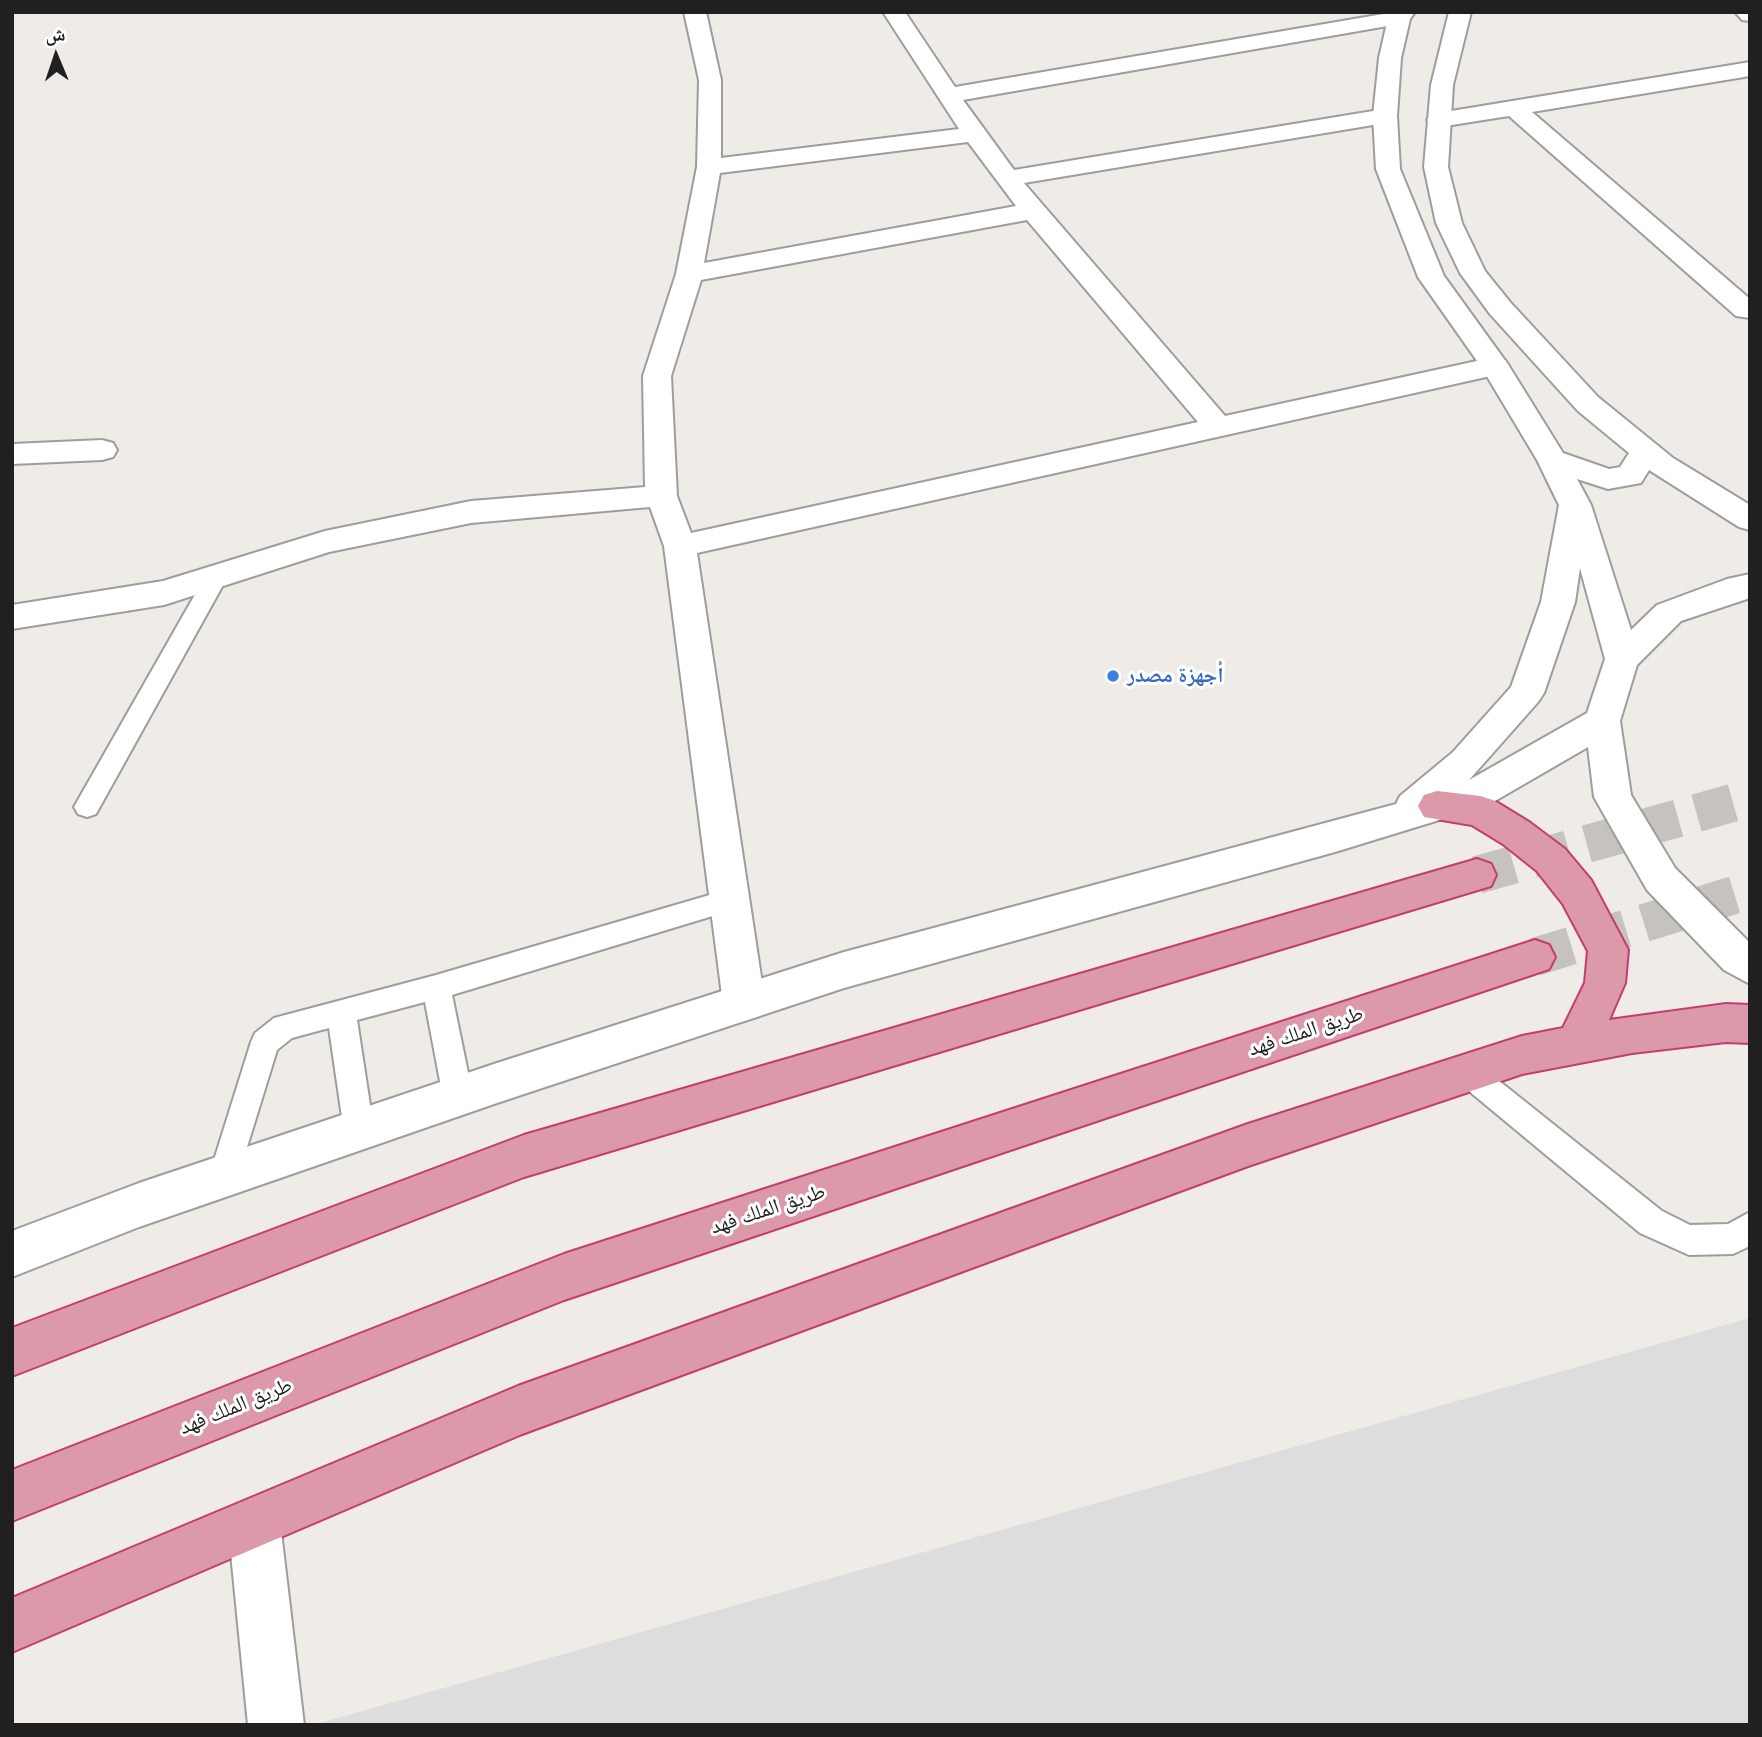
<!DOCTYPE html>
<meta charset="utf-8">
<style>
body{margin:0}
#map{position:relative;width:1762px;height:1737px;overflow:hidden;background:#efece7;font-family:"Varela Round","Noto Naskh Arabic",sans-serif}
canvas{display:block}
.frame{position:absolute;inset:0;border:14px solid #202020;pointer-events:none}
.north{position:absolute;left:21px;top:21px;width:70px;height:70px;-webkit-text-stroke:5px #fff;paint-order:stroke;rotate:358deg;font-size:19px;font-weight:700;line-height:28px;text-align:center;color:#202020}
.north::after{content:'';display:block;margin:auto;width:24px;height:32px;background:#202020;clip-path:polygon(50% 0,100% 100%,50% 72%,0 100%)}
</style>
<div id="map">
<canvas width="1762" height="1737"></canvas>
<div class="frame"></div>
<div class="north">ش</div>
</div>
<script>
const g = document.querySelector('canvas').getContext('2d');
g.lineJoin = 'round';
function fill(path, color) {
  g.fillStyle = color;
  g.fill(path, 'evenodd');
}
function shape(rows) {
  const path = new Path2D();
  for (const r of rows) {
    path.moveTo(r[0], r[1]);
    for (let i = 2; i < r.length; i += 2) path.lineTo(r[i], r[i + 1]);
  }
  return path;
}
function stroke(path, color, width, dash) {
  g.strokeStyle = color;
  g.lineWidth = width;
  g.lineCap = dash ? 'butt' : 'round';
  g.setLineDash(dash || []);
  g.stroke(path);
}
function label(font, color, halo, rows, align = 'center') {
  g.font = font + ' "Varela Round","Noto Naskh Arabic",sans-serif';
  g.lineWidth = 6;
  g.setLineDash([]);
  g.textBaseline = 'middle';
  g.strokeStyle = halo;
  g.fillStyle = color;
  for (const [text, x, y, turn = 0] of rows) {
    g.save();
    g.translate(x, y);
    g.rotate((+turn || 0) * Math.PI / 180);
    g.textAlign = isNaN(turn) ? turn : align;
    if (halo) g.strokeText(text, 0, 0);
    g.fillText(text, 0, 0);
    g.restore();
  }
}
fill(shape([
 [1750,1318,1750,1725,313,1725]
]), '#ddd');
stroke(shape([
 [1477,875,1750,798],
 [1535,957,1750,890]
]), '#c6c3bf', 38, [38, 19]);
const service = shape([
 [217,568,225,570,228,576,96,814,87,817,78,814,74,807,78,800,209,570,217,568],
 [730,889,739,892,743,900,739,908,452,995,473,1097,468,1107,458,1111,448,1107,443,1097,425,1002,357,1020,374,1131,370,1141,359,1145,348,1141,344,1131,329,1028,292,1038,277,1050,235,1186,224,1191,213,1186,209,1176,251,1042,255,1033,274,1018,436,975,730,889],
 [1468,1060,1478,1064,1662,1211,1690,1225,1728,1224,1750,1212,1750,1246,1733,1254,1689,1255,1640,1233,1458,1082,1453,1073,1458,1064,1468,1060]
]);
const minor = shape([
 [684,12,706,12,721,80,721,158,959,129,883,12,905,12,955,87,1395,12,1407,13,1410,18,1407,23,1399,24,963,100,1014,170,1385,109,1393,111,1397,116,1393,121,1385,123,1024,183,1225,416,1495,357,1505,360,1509,366,1505,372,1495,375,697,553,765,1003,759,1016,744,1021,729,1016,723,1003,664,546,650,507,471,523,329,552,164,605,12,629,12,605,163,581,325,531,471,501,645,487,643,376,676,274,697,167,699,80,684,12],
 [968,142,1016,206,704,263,720,173,968,142],
 [1027,220,1198,422,691,533,677,496,671,376,701,280,1027,220],
 [1735,12,1750,12,1750,21,1742,20,1735,12],
 [1750,62,1750,76,1532,112,1750,299,1750,318,1736,316,1509,116,1439,127,1431,125,1427,120,1431,115,1439,113,1750,62],
 [102,440,113,443,117,450,113,457,102,460,12,464,12,444,102,440],
 [254,1497,272,1505,280,1523,304,1725,248,1725,228,1523,236,1505,254,1497]
]);
const tertiary = shape([
 [1392,12,1415,12,1410,19,1401,58,1397,116,1400,169,1444,276,1509,366,1563,453,1609,469,1620,467,1629,453,1578,411,1490,314,1460,273,1436,223,1424,167,1431,85,1449,12,1471,12,1453,85,1448,167,1462,223,1485,271,1510,302,1598,397,1673,458,1750,505,1750,530,1739,527,1649,470,1641,483,1608,489,1577,479,1591,505,1631,630,1657,605,1727,579,1750,574,1750,598,1681,621,1637,665,1620,721,1631,795,1675,868,1750,943,1750,984,1724,970,1647,890,1594,797,1588,747,1488,805,1335,852,844,988,497,1103,139,1227,12,1277,12,1231,139,1183,497,1063,844,952,1396,804,1400,796,1453,752,1511,687,1541,602,1559,505,1537,460,1482,368,1418,277,1376,169,1373,116,1379,58,1388,18,1392,12],
 [1580,568,1605,659,1587,713,1469,780,1538,702,1544,693,1575,602,1580,568]
]);
const motorway = shape([
 [1437,791,1480,796,1493,800,1529,822,1565,849,1591,880,1628,950,1625,983,1609,1020,1726,1004,1750,1005,1750,1043,1726,1042,1632,1053,1522,1074,1248,1166,522,1434,12,1652,12,1598,518,1386,1248,1124,1522,1036,1563,1028,1585,983,1588,951,1563,904,1537,871,1503,844,1472,825,1424,817,1418,806,1424,795,1437,791],
 [1477,859,1491,864,1496,875,1491,886,524,1177,12,1376,12,1328,524,1135,1477,859],
 [1535,940,1549,945,1555,957,1549,969,564,1300,12,1521,12,1470,564,1254,1535,940]
]);
stroke(service, '#9d9d9d', 4);
stroke(minor, '#9d9d9d', 4);
stroke(tertiary, '#9d9d9d', 4);
stroke(motorway, '#c53c73', 4);
fill(service, '#fff');
fill(minor, '#fff');
fill(tertiary, '#fff');
fill(motorway, '#dc99a9');
for (const [x, y, r, color] of [
 [1113,676,7,"#3f7fe0"]
]) {
  const dot = new Path2D();
  dot.arc(x, y, r, 0, 2 * Math.PI);
  g.fillStyle = color;
  g.fill(dot);
  stroke(dot, '#fff', 2.5);
}
label('bold 21px', '#366cbe', '#fff', [
 ["أجهزة مصدر",1127,676]
], 'left');
label('21px', '#202020', '#fff', [
 ["طريق الملك فهد",1306,1032,-18],
 ["طريق الملك فهد",768,1210,-18],
 ["طريق الملك فهد",236,1407,-22]
]);
</script>
